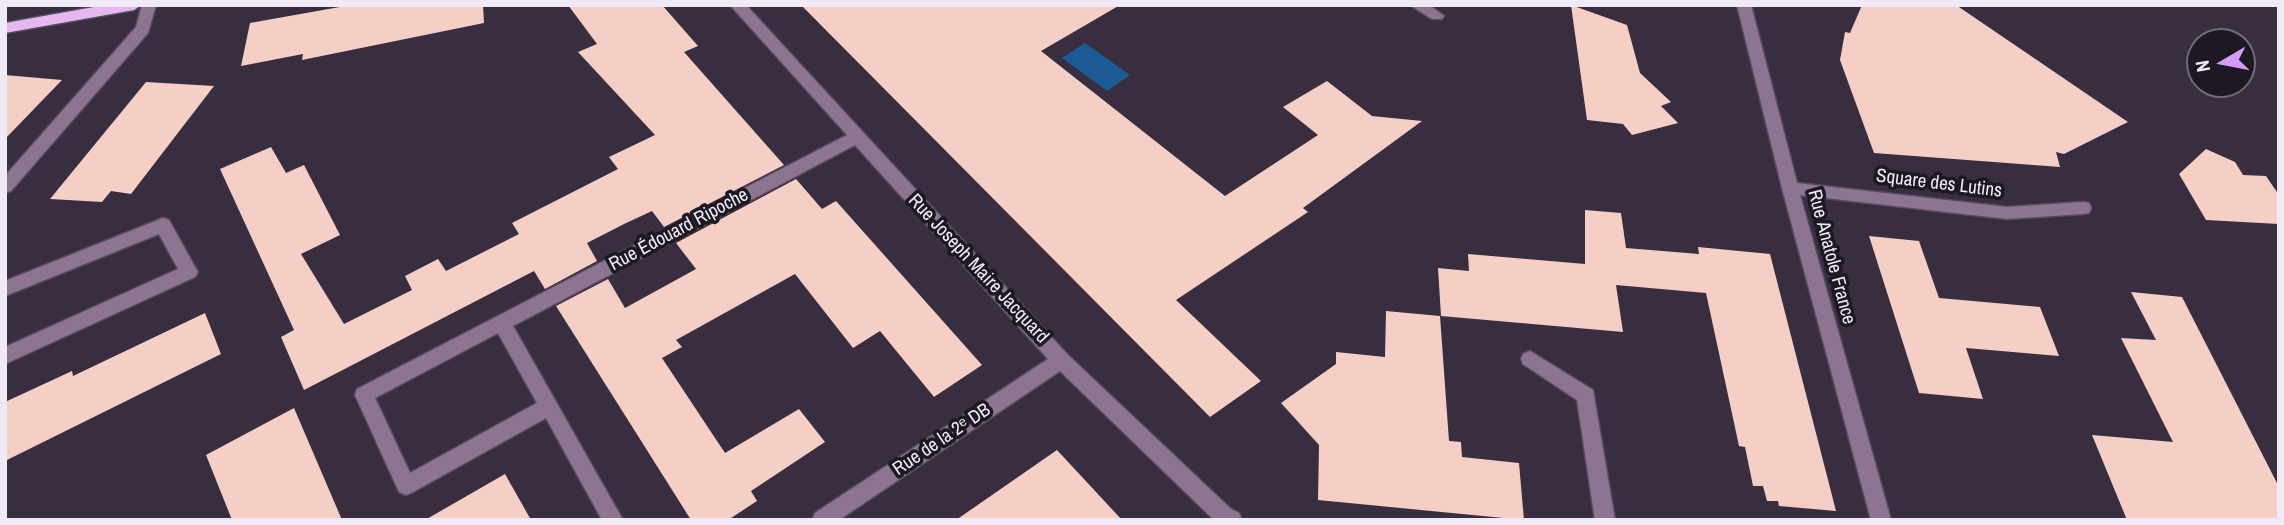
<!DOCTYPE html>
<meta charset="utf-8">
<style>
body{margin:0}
#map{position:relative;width:2284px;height:525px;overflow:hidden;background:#382e40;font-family:"Archivo Narrow",sans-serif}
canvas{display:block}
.frame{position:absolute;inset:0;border:7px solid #f0eaf6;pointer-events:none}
.north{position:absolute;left:2186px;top:28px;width:70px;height:70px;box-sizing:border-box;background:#1d1821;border:2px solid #716c76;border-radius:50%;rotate:260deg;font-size:19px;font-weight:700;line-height:28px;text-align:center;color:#f0eaf6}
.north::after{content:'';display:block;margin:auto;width:24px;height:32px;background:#d49cfb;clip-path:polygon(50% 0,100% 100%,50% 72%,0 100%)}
</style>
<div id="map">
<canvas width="2284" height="525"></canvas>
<div class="frame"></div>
<div class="north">N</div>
</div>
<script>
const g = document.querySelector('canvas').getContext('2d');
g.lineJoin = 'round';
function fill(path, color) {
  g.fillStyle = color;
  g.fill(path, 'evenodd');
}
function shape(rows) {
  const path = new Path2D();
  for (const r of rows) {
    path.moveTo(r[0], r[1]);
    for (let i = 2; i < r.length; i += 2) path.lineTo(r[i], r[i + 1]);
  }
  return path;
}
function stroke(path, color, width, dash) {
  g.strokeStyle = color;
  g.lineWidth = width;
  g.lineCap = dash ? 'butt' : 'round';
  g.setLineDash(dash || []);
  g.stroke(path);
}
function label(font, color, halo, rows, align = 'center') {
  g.font = font + ' "Archivo Narrow",sans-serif';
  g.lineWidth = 7;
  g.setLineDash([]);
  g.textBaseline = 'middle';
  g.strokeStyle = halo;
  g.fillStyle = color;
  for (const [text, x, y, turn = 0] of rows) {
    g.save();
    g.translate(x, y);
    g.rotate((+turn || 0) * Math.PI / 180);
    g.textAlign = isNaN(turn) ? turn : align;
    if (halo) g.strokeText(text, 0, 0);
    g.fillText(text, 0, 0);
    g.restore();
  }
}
fill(shape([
 [1085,43,1130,75,1107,91,1062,58]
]), '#1c5a95');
fill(shape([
 [351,5,483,5,484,23,302,60,303,54,241,66,250,23],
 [568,5,662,5,698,46,684,52,784,165,664,227,652,211,624,224,587,243,597,261,545,289,534,271,304,390,281,337,294,330,220,169,271,147,286,173,304,165,340,235,301,254,344,324,412,290,405,276,438,259,446,271,519,234,512,223,618,169,609,157,655,135,578,52,597,44],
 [801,5,1120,5,1041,51,1225,196,1318,135,1283,107,1327,81,1372,116,1422,121,1303,208,1308,212,1176,300,1261,381,1210,417],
 [1571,5,1627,25,1640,73,1671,102,1661,106,1678,123,1632,135,1623,124,1587,120],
 [1862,5,1956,5,2128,122,2064,154,2056,152,2060,167,1874,153,1840,60,1845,32,1850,33],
 [5,75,62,80,5,139],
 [146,82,214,86,131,194,111,191,102,202,50,199],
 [2206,149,2235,162,2243,175,2266,176,2279,195,2279,224,2206,220,2179,174],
 [796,179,822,209,836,201,982,365,934,397,880,331,853,348,795,274,676,340,682,347,662,358,725,453,799,409,825,442,751,491,757,501,728,520,691,520,556,306,608,279,625,308,696,269,676,243],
 [1585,210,1621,213,1626,248,1699,254,1698,247,1770,254,1836,511,1779,506,1778,501,1767,501,1763,486,1753,486,1745,447,1739,446,1706,293,1616,285,1623,332,1441,316,1438,268,1469,271,1468,254,1585,264],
 [1869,236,1919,241,1939,298,2040,307,2059,356,1966,348,1983,399,1919,393],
 [2131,292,2182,297,2279,487,2279,520,2127,520,2092,435,2173,442,2121,338,2156,340],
 [1386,311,1440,316,1449,441,1461,442,1462,457,1519,463,1524,520,1318,500,1319,445,1281,403,1336,364,1336,352,1385,357],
 [205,313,221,354,5,461,5,402,72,371,73,376],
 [294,408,342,520,232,520,206,455],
 [1057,450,1122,520,956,520],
 [505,474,531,520,425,520]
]), '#f5cec6');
const minor = shape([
 [142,5,156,5,148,33,11,191,5,193,5,176,136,27,142,5],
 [730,5,746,5,1068,355,1231,509,1239,513,1242,520,1214,520,1060,371,839,520,812,520,815,513,1048,359,855,145,513,326,623,520,602,520,546,418,413,492,406,495,399,492,355,395,357,389,847,135,730,5],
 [498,333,537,403,410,473,375,398,498,333],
 [1410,5,1429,5,1444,16,1442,19,1432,19,1410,5],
 [1737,5,1751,5,1797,183,2007,207,2083,202,2089,203,2091,208,2089,213,2083,214,2007,219,1800,195,1891,520,1871,520,1782,188,1737,5],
 [163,218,169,220,195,267,198,272,195,277,5,364,5,347,178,269,159,234,5,296,5,281,163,218],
 [1530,351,1593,390,1615,520,1595,520,1577,400,1523,364,1521,359,1523,354,1530,351]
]);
const major = shape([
 [105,5,141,5,134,10,5,33,5,23,105,5]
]);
stroke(minor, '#554c5d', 3);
stroke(major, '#554c5d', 3);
fill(minor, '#8d7592');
fill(major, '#e7b7f2');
label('19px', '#f0eaf6', '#1d1821', [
 ["Square des Lutins",1939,184,7],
 ["Rue Édouard Ripoche",679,230,-28],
 ["Rue Anatole France",1831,257,75],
 ["Rue Joseph Maire Jacquard",978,269,47],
 ["Rue de la 2ᵉ DB",942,440,-34]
]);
</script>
